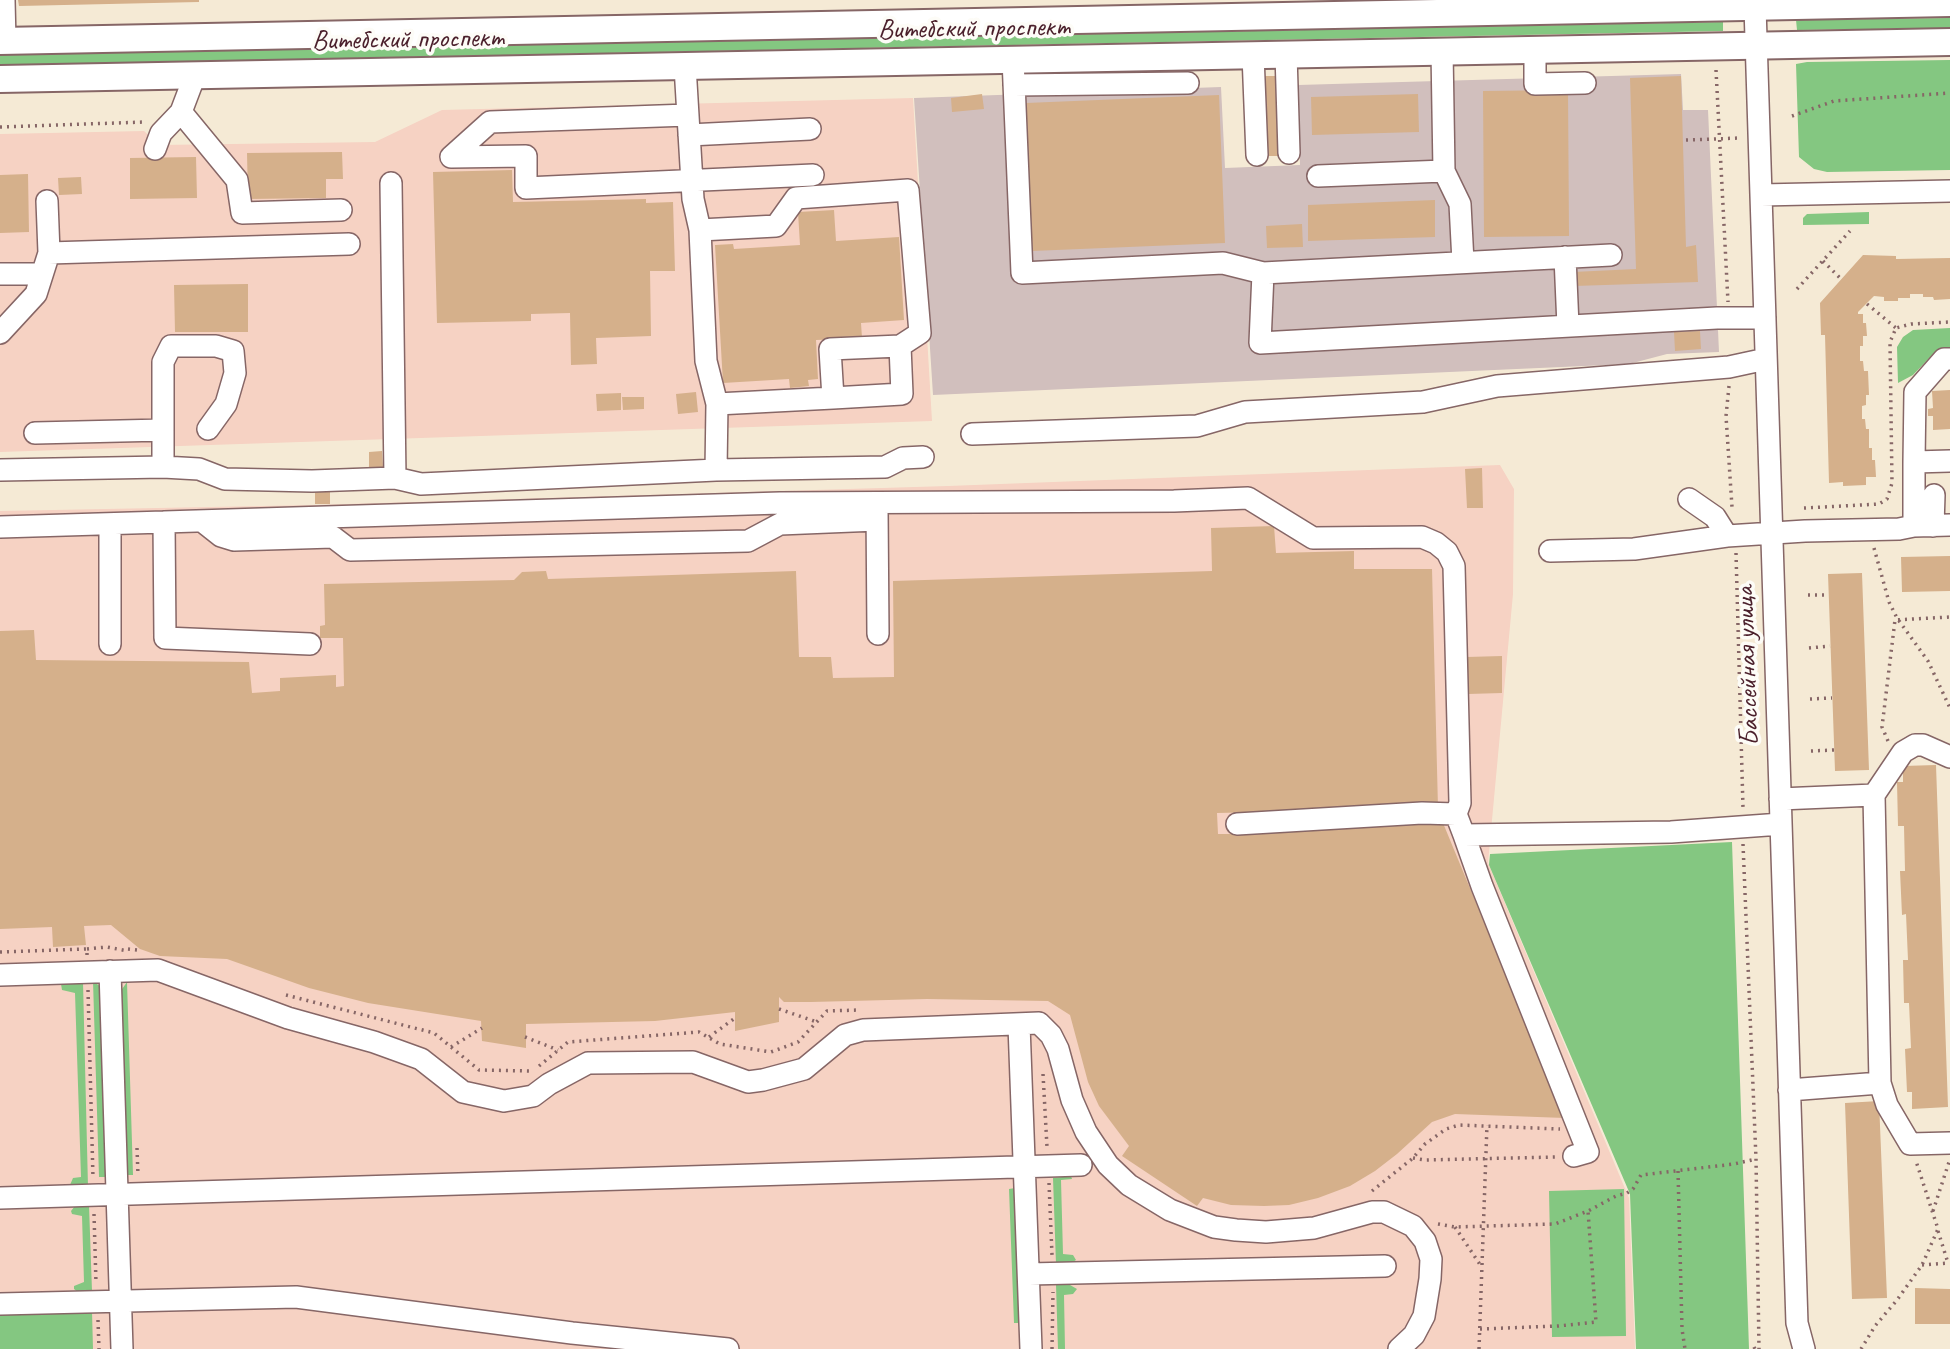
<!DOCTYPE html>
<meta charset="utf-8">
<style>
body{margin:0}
canvas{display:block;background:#f5ead5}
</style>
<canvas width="1950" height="1349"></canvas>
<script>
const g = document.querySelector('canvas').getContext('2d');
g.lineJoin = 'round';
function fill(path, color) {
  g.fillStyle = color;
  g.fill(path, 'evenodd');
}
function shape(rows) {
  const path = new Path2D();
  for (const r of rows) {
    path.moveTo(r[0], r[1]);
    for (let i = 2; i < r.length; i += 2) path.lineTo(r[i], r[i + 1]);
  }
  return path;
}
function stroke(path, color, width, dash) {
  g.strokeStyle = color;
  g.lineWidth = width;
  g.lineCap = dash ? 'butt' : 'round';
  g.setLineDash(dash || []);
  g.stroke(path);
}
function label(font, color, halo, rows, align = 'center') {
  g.font = font + ' Caveat,sans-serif';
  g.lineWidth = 7;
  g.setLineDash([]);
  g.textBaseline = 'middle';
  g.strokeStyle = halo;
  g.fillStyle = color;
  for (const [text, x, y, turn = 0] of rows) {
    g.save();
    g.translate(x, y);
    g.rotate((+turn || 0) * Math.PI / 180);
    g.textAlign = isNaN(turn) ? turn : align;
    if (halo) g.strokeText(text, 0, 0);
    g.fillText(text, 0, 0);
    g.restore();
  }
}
fill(shape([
 [913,98,932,421,0,452,0,134,144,131,159,145,375,142,442,110],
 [1500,465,1514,489,1513,594,1488,863,1629,1198,1635,1349,0,1349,0,511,314,505,948,486]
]), '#f6d2c3');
fill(shape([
 [1681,74,1683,110,1708,110,1719,352,1667,354,1629,364,933,395,914,98,1221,87,1225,168,1300,165,1298,85]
]), '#d1bfbd');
fill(shape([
 [1950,18,1950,28,1797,30,1796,20],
 [1723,22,1723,31,0,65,0,55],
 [1950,60,1950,170,1827,172,1814,169,1799,157,1796,64,1807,62],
 [1869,212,1869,224,1803,225,1803,218,1807,214],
 [1950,328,1950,351,1935,352,1913,375,1898,383,1897,347,1903,337,1913,330],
 [1732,842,1749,1349,1636,1349,1630,1194,1489,865,1490,854],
 [93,981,101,987,106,1177,99,1177],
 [66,982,83,982,88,1187,70,1185,73,1178,81,1177,75,993,62,990,61,984],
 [127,982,133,1175,125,1175,120,992],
 [1071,1176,1072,1179,1061,1180,1063,1254,1073,1255,1076,1260,1071,1263,1056,1264,1053,1178],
 [1015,1188,1020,1323,1014,1323,1009,1189],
 [1624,1189,1626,1336,1552,1337,1549,1191],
 [89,1205,92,1291,78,1292,74,1289,74,1286,84,1282,82,1216,72,1214,71,1211,75,1206],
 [1056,1285,1070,1285,1077,1289,1073,1294,1064,1295,1065,1349,1058,1349],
 [92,1311,93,1349,0,1349,0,1313]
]), '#84c781');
fill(shape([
 [18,0,199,0,199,2,19,6],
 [1262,76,1278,76,1281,156,1265,156],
 [1681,76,1686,247,1696,245,1698,282,1574,286,1573,272,1636,269,1630,78],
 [1568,90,1569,236,1484,237,1483,91],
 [982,94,984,109,952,112,951,98],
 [1418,94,1419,132,1312,135,1311,97],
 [1219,95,1225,243,1032,251,1026,103],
 [342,152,343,179,326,179,326,198,248,199,247,153],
 [196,157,197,198,130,199,130,158],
 [512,170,513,202,646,199,646,203,673,202,675,271,650,271,651,336,596,338,597,364,571,365,570,313,531,314,531,321,437,323,433,172],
 [28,174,29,232,0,233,0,175],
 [81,177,82,194,59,195,58,178],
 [1435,200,1435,237,1308,241,1308,205],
 [834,210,836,241,899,237,904,320,861,323,862,338,816,340,818,379,808,380,809,386,790,388,789,379,723,383,715,245,733,244,734,249,800,245,798,212],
 [1302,224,1303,247,1267,248,1266,226],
 [1863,255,1896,256,1896,259,1950,258,1950,299,1934,300,1933,297,1923,297,1923,294,1910,294,1910,298,1898,298,1898,301,1884,301,1884,297,1874,296,1858,312,1858,314,1863,314,1863,323,1866,323,1867,336,1863,336,1863,346,1860,346,1860,361,1863,361,1864,371,1868,371,1869,395,1866,395,1866,405,1862,406,1862,419,1865,419,1866,429,1869,429,1869,448,1872,448,1872,460,1875,460,1876,477,1866,477,1866,485,1843,486,1843,482,1829,483,1825,335,1821,335,1820,303],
 [248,284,248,332,175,332,174,285],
 [1700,331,1701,349,1675,351,1674,332],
 [1950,390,1950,429,1933,430,1933,416,1928,416,1928,409,1933,408,1932,391],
 [696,392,698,412,678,414,676,394],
 [621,393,621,410,597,411,596,394],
 [622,397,644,397,644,409,623,410],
 [382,451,383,467,369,468,369,452],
 [1482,468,1483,508,1467,508,1465,469],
 [315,490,330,490,330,504,315,504],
 [1274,526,1276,553,1354,551,1354,569,1432,569,1438,808,1217,813,1218,834,1236,834,1235,831,1443,823,1565,1118,1455,1114,1432,1122,1397,1154,1375,1171,1350,1186,1318,1198,1289,1205,1264,1206,1231,1205,1203,1198,1197,1206,1122,1156,1129,1146,1099,1106,1088,1082,1070,1015,1048,1001,927,999,811,1002,784,1002,779,997,779,1022,735,1031,735,1012,655,1021,526,1024,526,1048,482,1041,481,1021,368,1003,309,988,227,959,160,956,140,949,111,925,84,926,86,945,53,947,52,927,0,929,0,631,34,630,36,660,249,662,252,693,280,691,280,678,336,675,336,687,344,686,343,638,320,638,320,626,325,625,324,584,514,580,522,572,546,571,548,579,796,571,799,657,831,657,833,678,894,677,893,581,1212,571,1211,528],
 [1950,556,1950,591,1902,592,1901,557],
 [1862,573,1869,770,1835,771,1828,574],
 [1502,656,1502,693,1468,694,1467,657],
 [1936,765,1948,1107,1912,1109,1912,1092,1907,1092,1905,1049,1911,1048,1909,1003,1904,1003,1903,960,1908,960,1906,914,1902,915,1900,871,1905,871,1904,826,1898,826,1897,782,1903,782,1903,766],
 [1879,1101,1887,1298,1852,1299,1845,1103],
 [1915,1288,1950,1289,1950,1324,1915,1324]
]), '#d5b08b');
const minor = shape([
 [4,0,5,41],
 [1755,7,1797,1323,1804,1349],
 [1535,48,1535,84,1585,83],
 [1442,51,1444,171,1460,204,1463,262],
 [1286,54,1289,153],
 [1253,55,1257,155],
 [1013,59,1022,273,1223,263,1263,273,1260,343,1717,318,1765,318],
 [685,66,693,199,700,230,706,361,717,404,833,398],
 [1014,85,1188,83],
 [181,112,237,180,242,213,341,210],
 [688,115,490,122,451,157,526,156,526,188,813,175],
 [689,135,810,129],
 [155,149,161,133,181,112,195,75],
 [1318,176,1444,171],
 [1761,195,1950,191],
 [700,230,776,226,796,198,908,190,920,333,900,346,830,349,833,398,902,394,900,346],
 [49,253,349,244],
 [1565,257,1568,326],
 [1263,273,1611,255],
 [0,274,42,274],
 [0,333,36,294,49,253,47,201],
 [35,433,163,430],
 [972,434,1197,426,1245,412,1423,402,1497,386,1729,367,1766,359],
 [1914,462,1915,392,1944,359,1950,359],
 [163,467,163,362,171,346,216,346,233,351,235,373,226,404,208,429],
 [0,470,163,467,199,469,225,479,312,481,395,478,391,183],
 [716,470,717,404],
 [395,478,421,484,716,470,885,467,903,458,923,457],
 [1689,499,1715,517,1727,536],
 [877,508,878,634],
 [202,521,221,536,234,540,333,537,350,550,748,541,780,524,877,520],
 [164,522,780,503,1174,501,1248,498,1313,538,1422,537,1436,543,1447,552,1454,566,1460,803,1456,814,1464,835],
 [110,524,110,644],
 [1914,526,1950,525],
 [1933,526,1934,495],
 [0,527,164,522,165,638,310,644],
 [1550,551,1634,549,1727,536,1805,531,1899,529,1914,526,1914,462,1950,461],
 [1950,757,1923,745,1915,745,1903,752,1874,795,1880,1083,1887,1105,1910,1144,1950,1143],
 [1780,799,1874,795],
 [1237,824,1422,813,1456,814],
 [110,971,122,1349],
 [0,975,158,970,288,1018,374,1042,421,1059,463,1092,504,1101,533,1096,549,1084,588,1063,693,1062,748,1082,763,1080,804,1069,845,1035,863,1030,1039,1023,1051,1035,1058,1049,1072,1100,1086,1132,1108,1165,1129,1185,1170,1210,1214,1227,1236,1230,1266,1232,1314,1228,1372,1212,1384,1212,1413,1226,1425,1241,1431,1259,1430,1279,1424,1316,1414,1335,1399,1349],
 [1019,1025,1031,1349],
 [1789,1090,1880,1083],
 [1574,1156,1588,1152,1482,886,1464,835,1671,832,1781,824],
 [0,1198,1081,1165],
 [1029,1274,1385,1266],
 [0,1304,296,1297,572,1333,728,1349]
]);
const major = shape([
 [0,41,1950,3],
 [0,79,1950,42]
]);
stroke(minor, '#866666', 24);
stroke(major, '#866666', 30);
stroke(shape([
 [1716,70,1728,302],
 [1792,116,1834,101,1950,93],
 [0,127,145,122],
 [1686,140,1740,138],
 [1823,261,1841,279],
 [1797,289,1850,231],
 [1867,304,1896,328],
 [1729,386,1726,416,1732,507],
 [1804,508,1879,504,1887,499,1892,483,1890,342,1896,328,1911,324,1950,322],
 [1874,548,1889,602,1897,618,1928,661,1950,708],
 [1736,553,1743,808],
 [1808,595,1828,595],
 [1809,648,1830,646],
 [1810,699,1832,698],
 [1888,741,1882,727,1895,620,1950,617],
 [1811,751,1834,750],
 [1743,844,1756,1159,1759,1349],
 [87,949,107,947,128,951],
 [128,949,138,950],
 [0,952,87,949,87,955],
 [88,990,93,1178],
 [286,995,434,1033,479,1070,533,1071],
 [779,1009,817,1022],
 [525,1037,558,1050],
 [709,1037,735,1018],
 [451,1047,482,1028],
 [539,1066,568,1042,699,1032,720,1044,771,1052,798,1042,827,1011,859,1010],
 [1043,1074,1047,1147],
 [137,1148,138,1175],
 [1413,1158,1425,1160,1557,1157],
 [1678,1171,1682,1329,1685,1349],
 [1049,1183,1052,1255],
 [1372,1191,1413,1158,1425,1144,1446,1129,1459,1125,1560,1129],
 [1933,1211,1949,1162],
 [94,1214,96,1283],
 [1438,1224,1455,1227,1555,1224,1588,1211,1616,1196,1627,1193,1633,1189,1641,1175,1734,1164,1756,1159],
 [1455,1227,1481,1266],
 [1938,1231,1948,1263],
 [1922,1265,1948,1263],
 [98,1320,99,1349],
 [1480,1329,1558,1326,1596,1322,1588,1211],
 [1754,1347,1755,1349],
 [1052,1349,1053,1292],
 [1479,1349,1487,1125],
 [1861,1349,1875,1326,1897,1300,1922,1265,1938,1229,1916,1161]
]), '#866666', 3.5, [2, 5]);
stroke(minor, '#fff', 21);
stroke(major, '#fff', 26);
label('28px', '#4a1f2b', '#fdfcf7', [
 ["Витебский проспект",974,29,-1],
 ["Витебский проспект",408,40,-1],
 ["Бассейная улица",1748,666,-92]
]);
</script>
